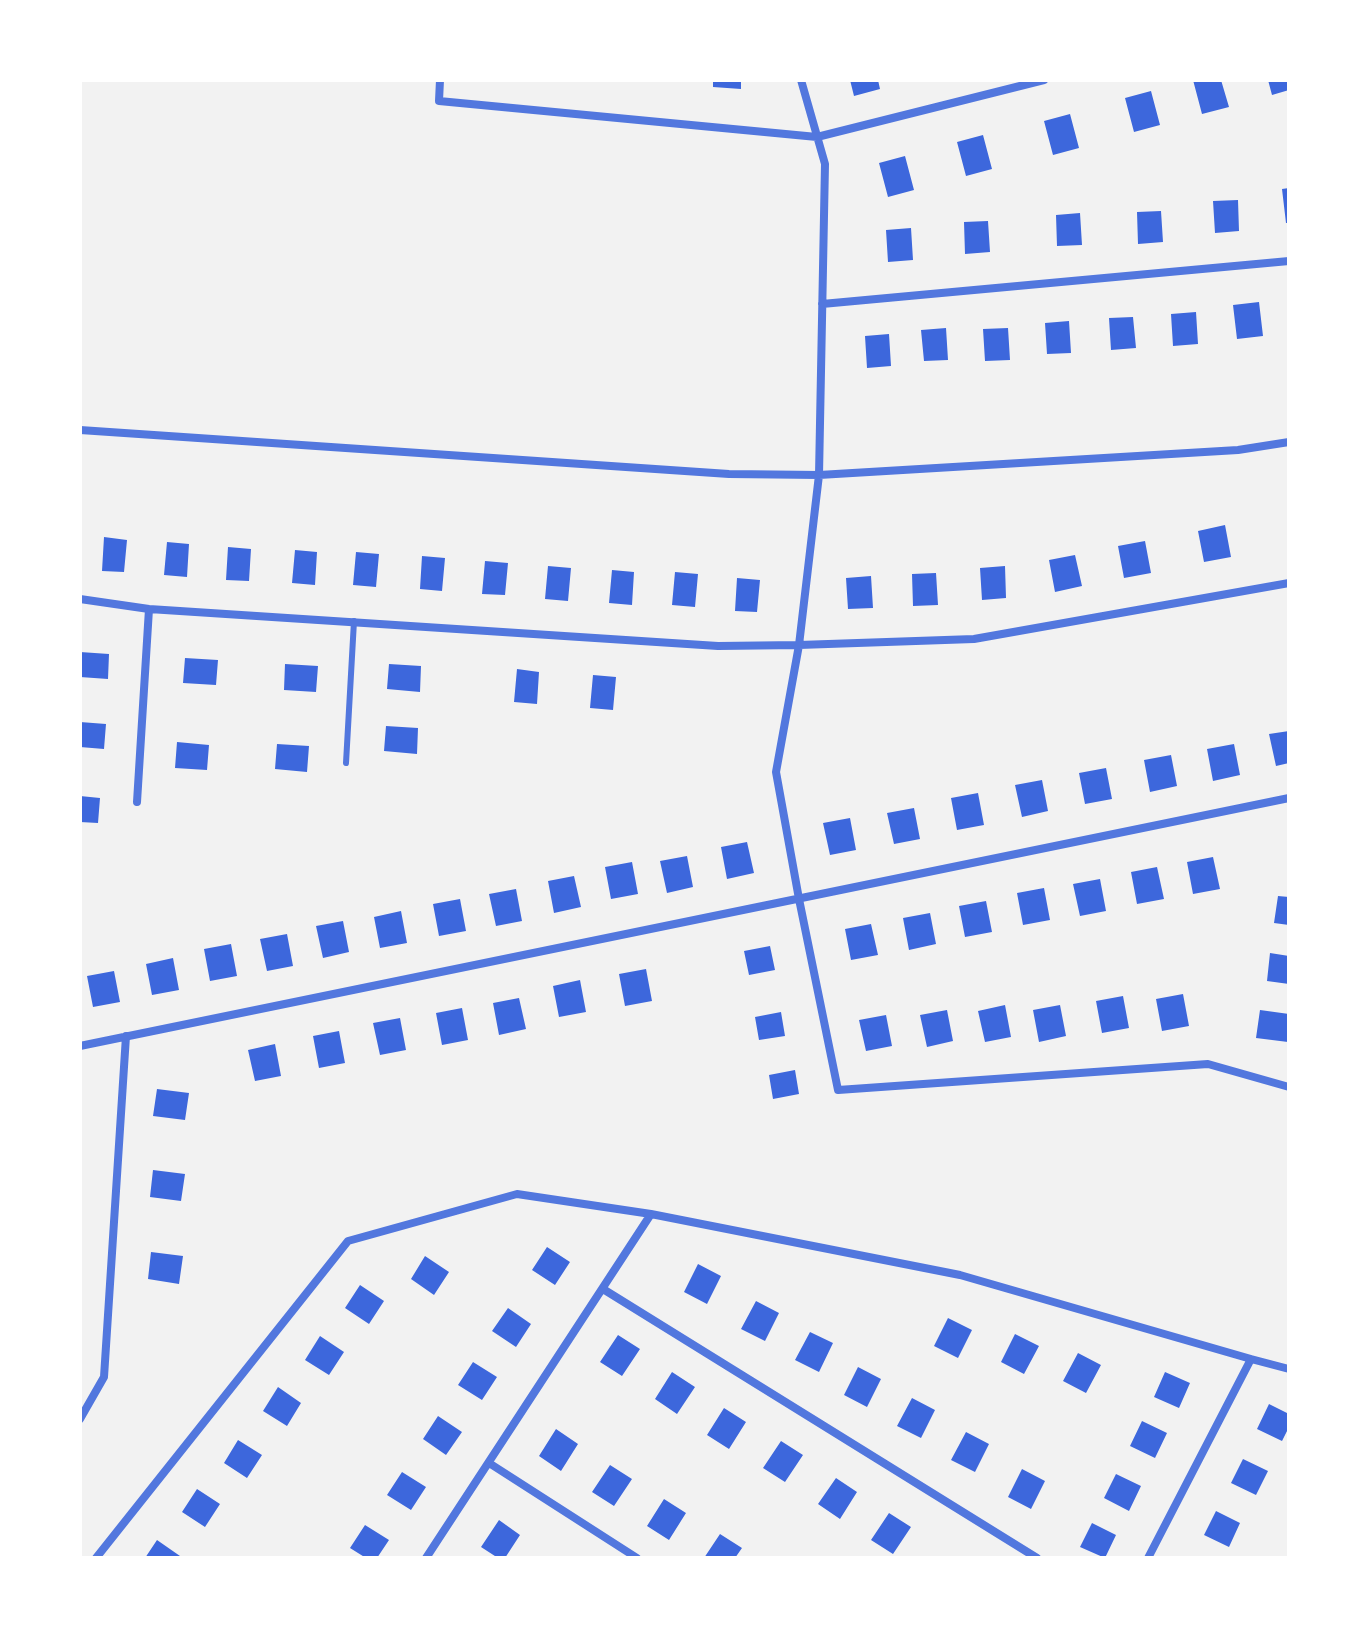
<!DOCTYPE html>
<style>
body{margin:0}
#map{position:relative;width:1369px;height:1638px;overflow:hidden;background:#f2f2f2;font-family:"Fira Sans Condensed",sans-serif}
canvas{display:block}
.frame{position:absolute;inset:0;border:82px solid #fff;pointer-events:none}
</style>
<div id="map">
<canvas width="1369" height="1638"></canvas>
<div class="frame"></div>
</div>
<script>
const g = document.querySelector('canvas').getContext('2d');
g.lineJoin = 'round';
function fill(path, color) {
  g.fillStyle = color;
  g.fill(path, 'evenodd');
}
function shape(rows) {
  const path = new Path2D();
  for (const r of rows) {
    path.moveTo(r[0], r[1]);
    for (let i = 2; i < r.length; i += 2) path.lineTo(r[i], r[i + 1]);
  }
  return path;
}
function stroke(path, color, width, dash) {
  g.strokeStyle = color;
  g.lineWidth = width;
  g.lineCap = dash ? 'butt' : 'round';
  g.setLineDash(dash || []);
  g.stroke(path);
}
fill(shape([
 [713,80,741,80,741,89,713,87],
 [850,80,878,80,880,89,854,96],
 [1193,80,1221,80,1229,107,1202,114],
 [1268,80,1289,80,1289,90,1272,95],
 [1151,91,1160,125,1134,132,1125,98],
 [1070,114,1079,148,1053,155,1044,121],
 [983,135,992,169,966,176,957,142],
 [905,156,914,190,888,197,879,163],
 [1289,188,1289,223,1286,223,1282,189],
 [1238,200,1239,231,1215,233,1213,201],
 [1161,211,1163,242,1138,244,1137,212],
 [1080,213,1082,245,1057,246,1056,215],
 [988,221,990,252,965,254,964,222],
 [911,228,913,260,888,262,886,230],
 [1259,302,1263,336,1237,339,1233,305],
 [1196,312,1198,344,1173,346,1171,314],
 [1133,317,1136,348,1111,350,1109,318],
 [1069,321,1071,353,1047,354,1045,323],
 [946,328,948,360,924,361,921,330],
 [1008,328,1010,360,985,361,983,329],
 [889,334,891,366,867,368,865,336],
 [1225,525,1231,557,1204,562,1198,531],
 [104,537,127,540,124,572,102,571],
 [1145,541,1151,573,1124,578,1118,546],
 [167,542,189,544,187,577,164,575],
 [228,547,251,549,249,581,226,580],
 [295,550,317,552,315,585,292,583],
 [356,552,379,554,376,587,353,585],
 [1075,555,1082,586,1055,592,1049,560],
 [422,556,445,558,442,591,420,589],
 [485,561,508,563,505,595,482,594],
 [548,566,571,568,568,601,545,599],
 [1005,566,1006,598,982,600,980,568],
 [612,570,634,572,632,605,609,603],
 [675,572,698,574,695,607,672,605],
 [936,573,938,605,913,606,912,574],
 [871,576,873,608,848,609,846,578],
 [737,578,760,580,757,612,735,611],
 [80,652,109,654,108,679,80,677],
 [185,658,218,660,216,685,183,683],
 [285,664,318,666,316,692,284,690],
 [389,664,421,666,420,692,387,689],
 [517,669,539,672,537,704,514,702],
 [593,675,616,677,613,710,590,708],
 [80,722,106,724,104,749,80,747],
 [386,726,418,728,417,754,384,751],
 [1289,731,1289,763,1276,766,1269,734],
 [177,742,209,745,207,770,175,768],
 [277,744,309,746,307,772,275,769],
 [1234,744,1240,775,1213,781,1207,749],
 [1171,755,1177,786,1150,792,1144,760],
 [1106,768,1112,799,1085,804,1079,773],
 [1042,780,1048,811,1022,817,1015,785],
 [978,793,984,825,957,830,951,798],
 [80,796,100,798,98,823,80,822],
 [914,808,920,839,894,844,887,813],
 [850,818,856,850,830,855,823,823],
 [747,842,754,873,727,879,721,847],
 [687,856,693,887,667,893,660,861],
 [1213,857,1220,889,1193,894,1187,862],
 [632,862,638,894,611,899,605,867],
 [1157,867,1164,899,1137,904,1131,872],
 [574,876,581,907,554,913,548,881],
 [1100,879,1106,911,1080,916,1073,884],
 [1044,888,1050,920,1023,925,1017,893],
 [516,889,522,921,496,926,489,894],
 [1278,896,1289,897,1289,925,1274,923],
 [460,899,466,931,439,936,433,904],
 [986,901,992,932,965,937,959,906],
 [401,911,407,943,380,948,374,917],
 [930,913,936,944,909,950,903,918],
 [343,921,349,952,323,958,316,926],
 [871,924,878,955,851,960,845,929],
 [287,934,293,966,267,971,260,939],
 [231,944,237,976,210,981,204,949],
 [770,946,775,970,749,975,744,951],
 [1270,953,1289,956,1289,984,1267,981],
 [173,958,179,990,152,995,146,964],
 [646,969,652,1001,625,1006,619,974],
 [114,971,120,1002,93,1007,87,976],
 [580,980,586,1012,559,1017,553,986],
 [1183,994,1189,1026,1162,1031,1156,999],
 [1123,996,1129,1028,1102,1033,1096,1001],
 [519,998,526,1029,499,1035,493,1003],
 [1005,1005,1011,1037,985,1042,978,1011],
 [1060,1005,1066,1036,1039,1042,1033,1010],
 [462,1008,468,1040,442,1045,436,1013],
 [947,1010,953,1041,927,1047,920,1015],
 [1260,1010,1289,1014,1288,1042,1256,1038],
 [781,1012,785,1036,759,1040,755,1017],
 [886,1015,892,1046,866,1051,859,1020],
 [400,1018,406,1050,380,1055,373,1023],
 [339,1031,345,1063,319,1068,313,1036],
 [275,1044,281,1076,255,1081,248,1050],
 [795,1070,799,1094,773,1099,769,1075],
 [157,1089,189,1093,185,1120,153,1116],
 [153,1170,185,1174,181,1201,150,1197],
 [547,1247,570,1262,555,1285,532,1270],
 [151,1252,183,1256,179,1284,148,1279],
 [425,1256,449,1272,434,1295,411,1279],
 [698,1264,721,1276,707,1304,684,1292],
 [360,1285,384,1301,369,1324,345,1308],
 [756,1301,779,1313,765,1341,741,1329],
 [508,1308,531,1324,516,1347,492,1331],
 [948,1318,972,1330,958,1358,934,1346],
 [810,1332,833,1343,819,1372,795,1360],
 [1015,1334,1039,1346,1024,1374,1001,1362],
 [618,1335,640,1349,622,1376,600,1362],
 [320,1336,344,1352,329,1375,305,1360],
 [1078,1353,1101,1365,1086,1393,1063,1381],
 [473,1362,497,1377,482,1400,458,1385],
 [858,1367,881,1379,867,1407,844,1395],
 [672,1372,695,1387,677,1414,655,1399],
 [1165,1372,1190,1383,1179,1408,1154,1397],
 [278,1387,301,1403,287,1426,263,1411],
 [912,1398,935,1410,921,1438,897,1426],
 [1269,1404,1289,1414,1289,1427,1282,1441,1257,1429],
 [724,1408,746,1422,729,1449,707,1435],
 [438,1416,462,1432,446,1455,423,1439],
 [1142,1421,1167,1433,1155,1458,1130,1446],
 [556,1429,578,1444,561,1471,539,1456],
 [966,1432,989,1444,975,1472,951,1460],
 [238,1440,262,1455,247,1478,224,1463],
 [781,1441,803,1455,785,1482,763,1468],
 [1243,1459,1268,1471,1256,1495,1231,1483],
 [610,1465,632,1479,614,1506,592,1492],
 [1022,1469,1045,1481,1031,1509,1008,1497],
 [402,1472,426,1487,411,1510,387,1495],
 [1116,1474,1141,1486,1129,1511,1104,1498],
 [836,1478,857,1492,840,1519,818,1504],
 [197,1489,220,1504,205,1527,182,1512],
 [664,1499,686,1513,669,1540,647,1526],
 [1216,1511,1240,1523,1229,1547,1204,1535],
 [889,1513,911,1527,893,1554,871,1540],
 [499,1520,520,1535,505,1558,498,1558,481,1547],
 [1092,1523,1116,1535,1105,1558,1080,1547],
 [365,1525,389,1540,377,1558,366,1558,350,1548],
 [720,1534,742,1548,735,1558,704,1558],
 [157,1540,180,1556,178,1558,145,1558]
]), '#3d67dc');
stroke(shape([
 [346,763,354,621]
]), '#5277de', 6);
stroke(shape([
 [440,80,439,101,817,137,1044,80],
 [801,80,825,164,819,475,799,645,776,772,799,899,838,1090,1208,1064,1289,1087],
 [822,304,1289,261],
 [80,430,729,474,819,475,1238,450,1289,442],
 [80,599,149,609,718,646,799,645,974,639,1289,583],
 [137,802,149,609],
 [80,1046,1289,798],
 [603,1289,1037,1558],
 [1251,1359,1289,1369],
 [80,1419,104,1377,126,1036],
 [489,1463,637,1558],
 [96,1558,348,1241,517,1194,651,1214],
 [426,1558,651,1214,960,1275,1251,1359,1148,1558]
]), '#5277de', 8);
</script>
